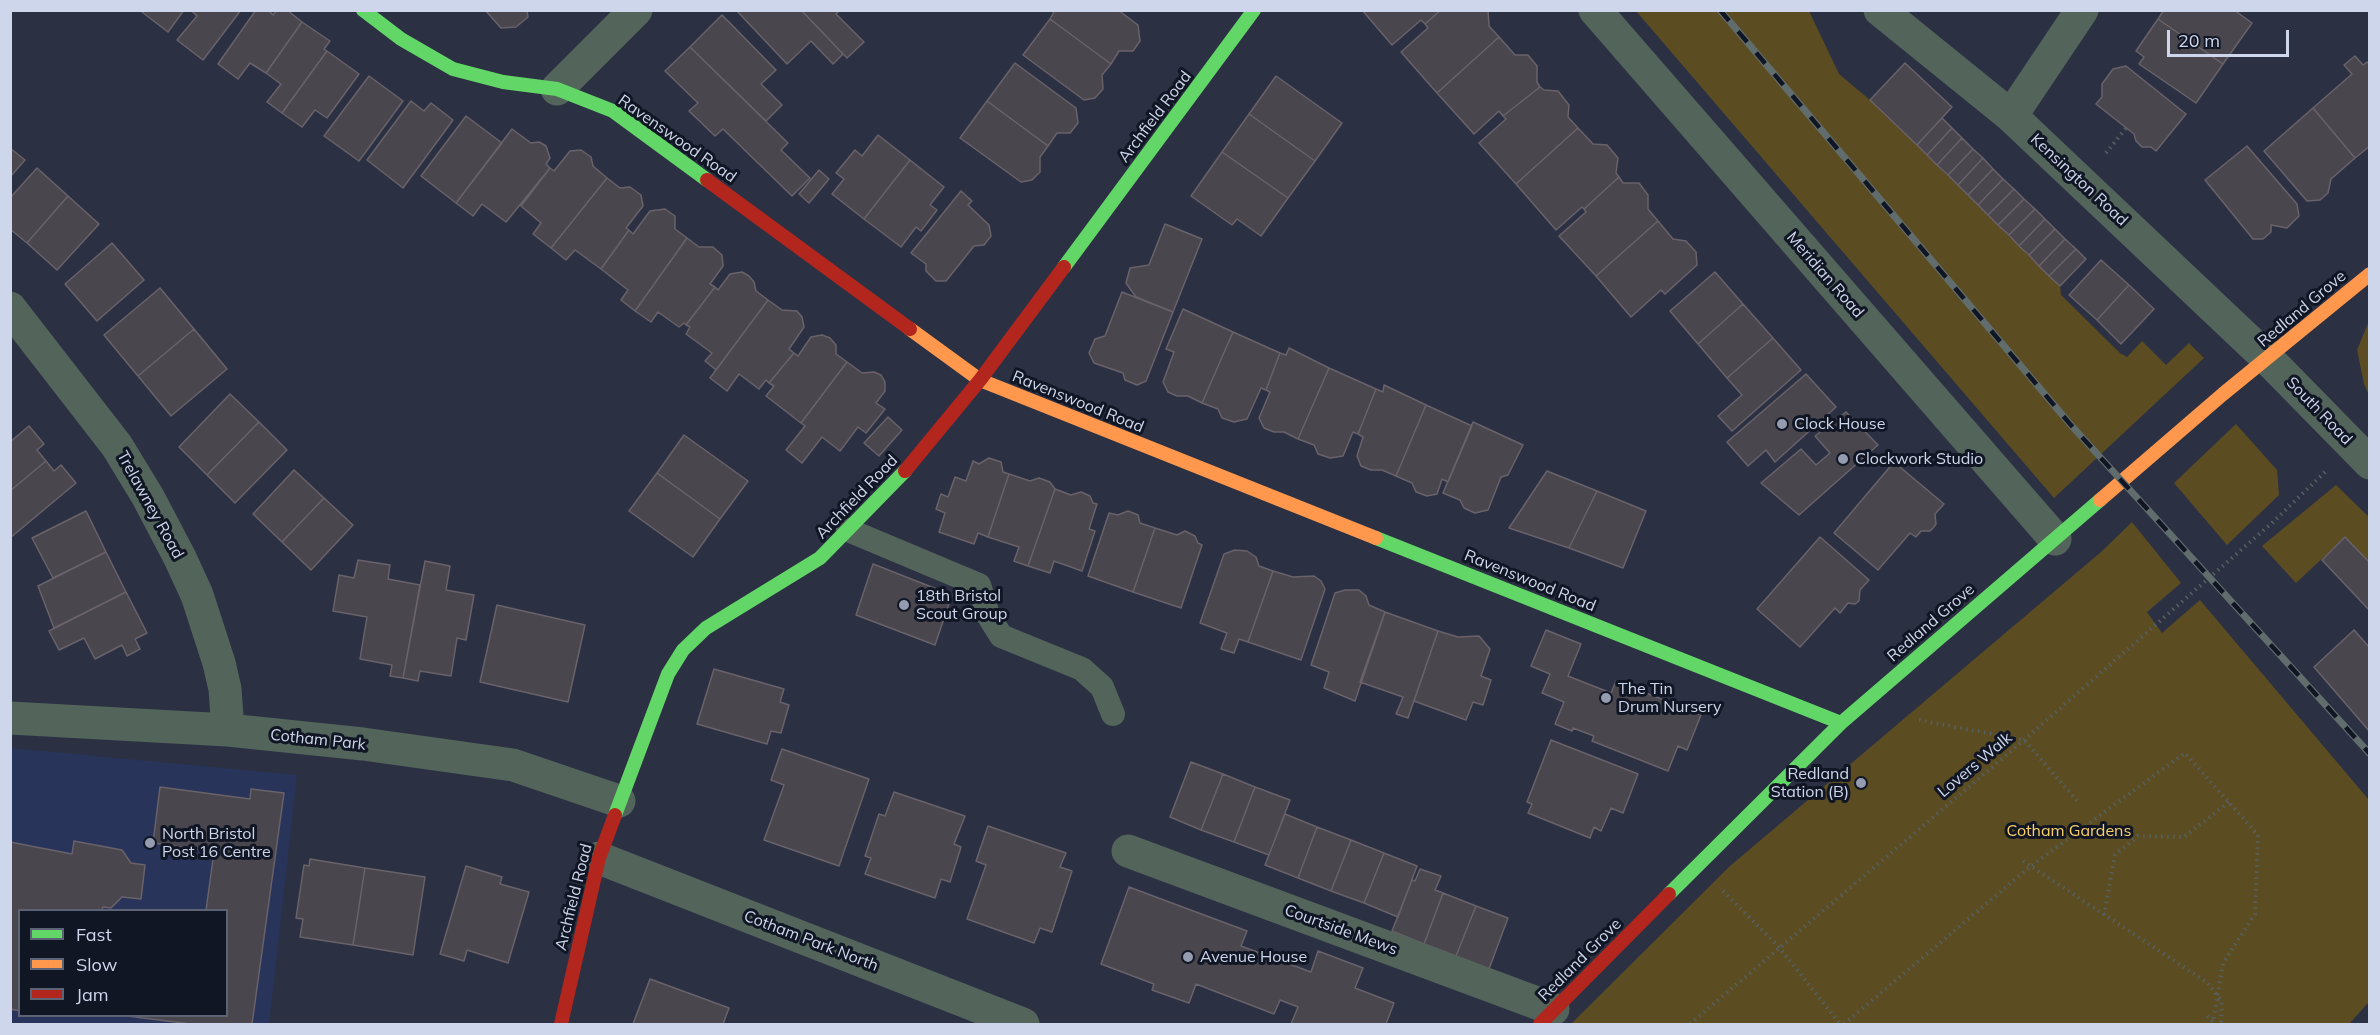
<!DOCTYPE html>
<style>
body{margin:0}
#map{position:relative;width:2380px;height:1035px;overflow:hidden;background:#2b3143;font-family:Mulish,sans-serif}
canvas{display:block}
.frame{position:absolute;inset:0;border:12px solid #ced6eb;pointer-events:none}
.legend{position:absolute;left:18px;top:909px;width:210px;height:108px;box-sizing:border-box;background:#101624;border:2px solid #5c6374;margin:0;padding:8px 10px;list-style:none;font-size:18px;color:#ced6eb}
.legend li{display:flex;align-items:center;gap:12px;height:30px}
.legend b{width:30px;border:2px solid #5c6374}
.scale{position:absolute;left:2167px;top:30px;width:122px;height:27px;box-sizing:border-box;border:3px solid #ced6eb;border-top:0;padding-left:8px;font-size:18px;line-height:21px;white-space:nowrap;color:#ced6eb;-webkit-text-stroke:4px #101624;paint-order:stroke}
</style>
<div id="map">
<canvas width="2380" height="1035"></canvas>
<div class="frame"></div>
<ul class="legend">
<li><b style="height:8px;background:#63d668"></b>Fast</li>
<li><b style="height:8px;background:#ff974d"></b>Slow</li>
<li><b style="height:8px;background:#b3261e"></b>Jam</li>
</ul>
<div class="scale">20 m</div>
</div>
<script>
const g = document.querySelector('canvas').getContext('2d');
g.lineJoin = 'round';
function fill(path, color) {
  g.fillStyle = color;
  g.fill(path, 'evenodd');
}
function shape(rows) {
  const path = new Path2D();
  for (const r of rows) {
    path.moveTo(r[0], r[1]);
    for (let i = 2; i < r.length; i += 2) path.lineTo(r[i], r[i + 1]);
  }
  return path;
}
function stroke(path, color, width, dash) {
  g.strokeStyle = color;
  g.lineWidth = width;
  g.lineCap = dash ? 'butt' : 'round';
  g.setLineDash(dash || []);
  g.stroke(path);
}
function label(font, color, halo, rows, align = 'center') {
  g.font = font + ' Mulish,sans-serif';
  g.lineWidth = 6;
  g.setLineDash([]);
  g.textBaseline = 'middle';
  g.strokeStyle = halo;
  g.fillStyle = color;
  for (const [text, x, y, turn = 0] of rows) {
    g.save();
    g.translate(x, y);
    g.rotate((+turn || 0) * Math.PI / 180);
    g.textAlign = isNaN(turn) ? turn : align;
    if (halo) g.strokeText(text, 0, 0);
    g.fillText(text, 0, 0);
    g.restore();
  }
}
fill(shape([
 [11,748,297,775,269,1024,31,1024,11,1022],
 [20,910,226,910,226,1016,20,1016]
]), '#283459');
fill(shape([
 [1636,11,1809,11,1839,74,1870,100,1917,145,2060,286,2061,295,2120,353,2127,357,2142,341,2166,365,2189,343,2204,358,2054,498],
 [2369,321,2369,395,2364,384,2357,350],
 [2236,424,2277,470,2279,495,2227,545,2174,483],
 [2336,485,2369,517,2369,563,2345,537,2296,583,2262,546],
 [2132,522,2181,583,2147,612,2162,633,2200,600,2369,800,2369,1002,2349,1024,1571,1024,1730,866,2101,552]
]), '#5c4c22');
const building = shape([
 [143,10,184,10,168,32,142,12,143,10],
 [191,10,241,10,203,60,177,40,197,16,191,10],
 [256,10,268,10,273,15,277,10,287,10,302,22,266,73,250,63,238,79,218,64,256,10],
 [485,10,527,10,528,17,516,27,501,28,485,10],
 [736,10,801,10,843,54,833,64,811,41,787,64,736,10],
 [801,10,840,10,836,14,864,42,847,58,801,10],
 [1055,10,1118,10,1138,25,1140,41,1133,51,1119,51,1111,64,1050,19,1055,10],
 [1362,10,1441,10,1425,24,1421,20,1392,45,1362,10],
 [1441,10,1488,10,1489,26,1499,37,1437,93,1401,52,1428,28,1425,24,1441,10],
 [2164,10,2234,10,2252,23,2223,64,2158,19,2164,10],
 [722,15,776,70,761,84,782,105,766,121,690,47,722,15],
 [1050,19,1111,64,1102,75,1103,89,1095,98,1084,100,1023,55,1050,19],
 [2158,19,2223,64,2196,103,2139,64,2144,57,2136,51,2158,19],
 [302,22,330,41,324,49,327,51,282,113,267,102,281,84,266,73,302,22],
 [1499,37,1515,55,1528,55,1537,66,1537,82,1540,87,1503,116,1499,111,1474,134,1437,93,1499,37],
 [690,47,788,143,781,150,810,178,792,196,723,129,715,136,689,111,698,103,665,71,690,47],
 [327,51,359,74,327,118,315,110,302,127,282,113,327,51],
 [2355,56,2363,65,2367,62,2370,65,2370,146,2355,158,2313,108,2352,74,2344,65,2355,56],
 [1015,63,1076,108,1078,123,1070,133,1057,133,1048,146,987,101,1015,63],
 [1905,63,1952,107,1917,145,1870,100,1905,63],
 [2126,66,2186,114,2156,151,2151,147,2142,147,2136,141,2134,134,2096,104,2102,97,2102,84,2113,69,2126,66],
 [369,76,403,101,359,161,324,136,369,76],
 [1276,76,1342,123,1315,161,1249,114,1276,76],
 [1540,87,1544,90,1558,91,1569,105,1568,117,1578,128,1516,184,1479,143,1506,119,1503,116,1540,87],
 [411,101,424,111,431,103,453,120,403,188,367,160,411,101],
 [987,101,1048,146,1040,157,1040,172,1032,180,1021,182,960,138,987,101],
 [2313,108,2355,158,2331,179,2328,193,2320,200,2307,201,2264,151,2313,108],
 [1249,114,1315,161,1288,198,1222,152,1249,114],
 [466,116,502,143,456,203,421,176,466,116],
 [1942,118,1952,128,1927,155,1917,145,1942,118],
 [1578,128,1593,144,1607,145,1618,158,1616,173,1619,177,1584,209,1582,207,1556,230,1516,184,1578,128],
 [1952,128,1962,138,1937,165,1927,155,1952,128],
 [512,129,531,143,539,142,546,146,550,158,546,164,550,168,506,222,482,204,473,216,456,203,512,129],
 [878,135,910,160,864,219,832,194,844,179,836,173,855,150,862,156,878,135],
 [1962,138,1973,149,1948,175,1937,165,1962,138],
 [2247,146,2297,204,2299,216,2287,228,2271,225,2271,232,2263,239,2253,239,2205,180,2247,146],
 [10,148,25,160,10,177,10,148],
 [1973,149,1983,158,1958,185,1948,175,1973,149],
 [581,150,591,157,593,166,607,178,551,248,533,234,541,223,521,206,550,168,554,171,570,151,581,150],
 [1222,152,1288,198,1261,236,1237,219,1232,225,1191,196,1222,152],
 [1983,158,1993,169,1968,195,1958,185,1983,158],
 [910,160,944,187,930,205,937,210,921,231,916,227,901,247,864,219,910,160],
 [37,168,68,196,27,243,10,229,10,198,37,168],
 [1993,169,2003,179,1978,205,1968,195,1993,169],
 [819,170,829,179,809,203,799,194,819,170],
 [1619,177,1623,183,1639,183,1648,195,1648,209,1658,221,1596,276,1559,236,1586,212,1584,209,1619,177],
 [607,178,620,188,630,187,641,195,643,206,626,228,629,230,601,269,575,250,566,260,551,248,607,178],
 [2003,179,2014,189,1988,215,1978,205,2003,179],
 [2014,189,2024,199,1998,225,1988,215,2014,189],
 [961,191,972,201,968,205,989,225,991,236,984,245,974,246,946,281,936,281,926,271,926,264,911,253,961,191],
 [68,196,99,224,57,270,27,243,68,196],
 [2024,199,2035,209,2009,235,1998,225,2024,199],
 [665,209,675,216,675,229,687,238,635,311,621,300,628,290,601,269,629,230,633,234,650,211,665,209],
 [2035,209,2045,219,2019,246,2009,235,2035,209],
 [2045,219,2055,229,2029,255,2019,246,2045,219],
 [1658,221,1673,239,1686,241,1696,252,1697,265,1665,294,1661,290,1631,317,1596,276,1658,221],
 [1165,224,1202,239,1173,312,1136,297,1126,283,1130,268,1149,265,1165,224],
 [2055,229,2065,239,2039,266,2029,255,2055,229],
 [687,238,699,247,713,247,722,255,723,266,710,284,715,287,686,325,684,323,679,327,658,312,651,322,635,311,687,238],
 [2065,239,2076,249,2049,276,2039,266,2065,239],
 [112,243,144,280,97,321,65,284,112,243],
 [2076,249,2086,259,2060,286,2049,276,2076,249],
 [2101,260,2129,285,2097,320,2069,295,2101,260],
 [742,272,749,276,754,282,756,291,768,300,716,370,705,361,712,353,686,334,690,327,686,325,715,287,718,290,730,274,742,272],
 [1715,272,1743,304,1698,344,1670,311,1715,272],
 [2129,285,2154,309,2121,344,2097,320,2129,285],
 [160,288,194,329,138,376,104,335,160,288],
 [1122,292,1173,312,1146,381,1137,385,1125,380,1123,373,1094,363,1089,353,1095,339,1105,336,1122,292],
 [768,300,782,310,797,311,802,317,804,327,789,349,794,353,769,383,766,380,759,389,739,374,727,391,710,378,768,300],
 [1743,304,1773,338,1727,378,1698,344,1743,304],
 [1183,309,1233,332,1202,403,1188,396,1177,396,1168,392,1163,382,1174,352,1166,349,1183,309],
 [194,329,227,369,171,416,138,376,194,329],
 [1233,332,1280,353,1266,390,1261,388,1247,419,1234,422,1222,418,1218,409,1202,403,1233,332],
 [822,335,830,338,836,345,836,354,847,362,801,423,766,396,774,386,769,383,794,353,798,356,811,337,822,335],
 [1773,338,1801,370,1732,431,1718,416,1742,395,1727,378,1773,338],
 [1289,348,1329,368,1298,439,1284,432,1274,432,1264,428,1259,418,1270,392,1266,390,1280,353,1286,355,1289,348],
 [847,362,862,373,874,372,881,375,885,382,885,391,876,403,885,409,866,433,858,427,840,451,822,437,802,463,786,450,805,426,801,423,847,362],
 [1329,368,1376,389,1358,434,1353,432,1343,456,1330,458,1318,454,1314,445,1298,439,1329,368],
 [1806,374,1836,407,1775,462,1766,450,1748,466,1727,442,1806,374],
 [1384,385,1426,405,1396,476,1382,470,1371,470,1361,466,1357,456,1363,437,1358,434,1376,389,1383,392,1384,385],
 [230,394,259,422,207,475,179,447,230,394],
 [1426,405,1472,426,1448,482,1442,479,1437,494,1427,496,1416,492,1412,483,1396,476,1426,405],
 [1846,412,1878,445,1799,515,1761,483,1801,449,1816,465,1830,453,1815,436,1846,412],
 [888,417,902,430,879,456,864,443,888,417],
 [259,422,287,450,235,503,207,475,259,422],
 [1473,422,1523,445,1508,475,1501,477,1488,510,1475,513,1464,508,1460,500,1443,493,1473,422],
 [29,426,44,444,37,450,46,461,10,491,10,442,29,426],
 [684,435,748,481,720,519,657,473,684,435],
 [989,458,1001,462,1003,472,1009,474,988,537,978,533,974,544,939,532,945,513,936,509,941,494,948,497,955,477,966,481,973,461,979,464,989,458],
 [46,461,54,471,61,465,76,483,10,538,10,491,46,461],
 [1894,462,1944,504,1935,514,1936,524,1933,528,1930,531,1921,531,1916,537,1910,533,1878,570,1834,533,1894,462],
 [294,470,324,498,282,542,253,514,294,470],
 [1547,471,1597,491,1569,548,1509,528,1547,471],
 [657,473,720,519,693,557,629,511,657,473],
 [1009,474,1030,481,1039,478,1050,482,1055,489,1028,566,1014,561,1019,547,988,537,1009,474],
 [1055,489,1071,495,1081,492,1090,496,1093,503,1097,504,1089,529,1095,531,1082,571,1054,561,1050,573,1028,566,1055,489],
 [1597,491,1646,511,1623,568,1569,548,1597,491],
 [324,498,353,525,311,570,282,542,324,498],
 [86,511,106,552,53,578,32,538,86,511],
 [1128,511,1138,515,1140,523,1155,528,1133,592,1088,576,1109,513,1118,515,1128,511],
 [1155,528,1177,535,1185,531,1195,536,1198,543,1202,545,1181,608,1133,592,1155,528],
 [1820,537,1869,580,1860,590,1859,601,1855,604,1848,603,1840,613,1835,608,1800,647,1757,609,1820,537],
 [2345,537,2370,563,2370,611,2322,560,2345,537],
 [1235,550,1247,551,1256,557,1259,566,1273,571,1248,642,1239,639,1234,653,1221,649,1227,633,1200,623,1224,554,1235,550],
 [106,552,126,592,54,628,38,586,106,552],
 [358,560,390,565,388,579,420,585,403,678,390,676,392,665,360,659,367,617,333,611,339,575,354,578,358,560],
 [425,561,450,566,446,590,474,595,466,640,457,638,451,676,420,671,418,681,403,678,425,561],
 [873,564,952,595,935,645,856,615,873,564],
 [1273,571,1293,577,1314,576,1321,581,1325,589,1301,660,1248,642,1273,571],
 [1345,590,1359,590,1366,596,1369,605,1385,612,1355,701,1324,688,1329,672,1311,665,1335,593,1345,590],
 [126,592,147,633,135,639,140,649,127,656,122,645,95,659,84,638,59,650,49,631,126,592],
 [497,605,585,625,568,702,480,682,497,605],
 [1385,612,1438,631,1408,718,1396,714,1403,697,1360,682,1385,612],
 [1546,630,1581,644,1568,676,1611,693,1616,681,1701,715,1687,750,1678,746,1668,771,1592,741,1594,736,1573,728,1572,731,1555,724,1564,702,1542,693,1550,674,1531,666,1546,630],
 [2354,630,2370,648,2370,732,2314,667,2354,630],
 [1438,631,1458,637,1479,636,1490,649,1481,676,1491,680,1483,705,1473,702,1466,720,1414,701,1438,631],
 [714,669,784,689,780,702,789,705,781,733,771,731,767,744,697,724,714,669],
 [1551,740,1638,774,1623,813,1611,808,1601,831,1594,827,1590,838,1528,813,1532,804,1527,802,1551,740],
 [782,749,869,779,839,866,764,840,784,785,771,780,782,749],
 [1191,762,1223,774,1201,830,1170,817,1191,762],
 [1223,774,1255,787,1234,842,1201,830,1223,774],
 [160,787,250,799,251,789,284,793,252,1024,191,1024,127,1016,226,1016,226,910,206,910,214,852,153,843,160,787],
 [1255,787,1290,800,1269,855,1234,842,1255,787],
 [894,792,965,816,954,844,961,847,950,882,941,879,935,898,865,874,871,858,865,856,879,814,885,816,894,792],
 [1285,814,1317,827,1298,878,1265,865,1285,814],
 [988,826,1066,853,1060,867,1072,871,1052,932,1040,928,1034,943,967,919,986,865,976,861,988,826],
 [1317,827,1351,840,1331,891,1298,878,1317,827],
 [1351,840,1384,853,1364,903,1331,891,1351,840],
 [74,841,122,850,131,863,145,865,141,899,122,897,111,908,103,907,102,910,20,910,20,1011,10,1009,10,842,72,854,74,841],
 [1384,853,1417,866,1398,917,1364,903,1384,853],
 [310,859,365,868,353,945,300,937,303,919,296,918,304,865,309,866,310,859],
 [466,866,502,877,500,884,529,892,508,963,467,950,464,961,440,954,466,866],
 [365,868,425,877,413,955,353,945,365,868],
 [1420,869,1441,876,1435,890,1443,893,1424,944,1392,931,1412,880,1415,881,1420,869],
 [1129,887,1247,931,1241,946,1311,972,1318,951,1363,968,1355,988,1394,1003,1386,1024,1291,1024,1298,1007,1280,1000,1274,1014,1196,984,1189,1003,1152,990,1154,984,1101,964,1129,887],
 [1443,893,1476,906,1456,956,1424,944,1443,893],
 [1476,906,1508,918,1489,969,1456,956,1476,906],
 [650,979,729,1008,723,1024,633,1024,650,979]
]);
fill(building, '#4a464d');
stroke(building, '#69626a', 1.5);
stroke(shape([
 [2106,153,2126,128],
 [1919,720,2024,740,2079,803],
 [2023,861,2208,983,2222,1002,2221,1024],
 [1723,891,1779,947,1840,1024],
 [2104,915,2115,855,2138,836,2184,837,2229,802],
 [1690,1024,2024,740,2273,522,2325,472],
 [1844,1024,2031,866,2185,753,2258,835,2255,914,2223,963,2213,1022,2206,1015]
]), '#556160', 4, [1.5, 4.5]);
stroke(shape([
 [848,530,979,585,988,615,1001,636,1082,669,1102,687,1113,714]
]), '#53645b', 24);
stroke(shape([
 [1595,10,2055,539],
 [1880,10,2011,116,2268,359,2370,463],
 [557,89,636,10],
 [2011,116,2082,10],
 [10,308,117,446,148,497,180,558,197,595,219,663,225,689,228,730],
 [10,718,228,730,363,744,513,765,619,801],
 [1128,851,1553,1009],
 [599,858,1023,1024]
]), '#53645b', 33);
stroke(shape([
 [363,10,401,39,453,69,503,82,557,89,613,111,707,180],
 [1064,267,1254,10],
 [1376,538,1841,723],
 [615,815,668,674,683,650,706,628,820,558,905,471],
 [1669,894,1841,723,2100,500]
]), '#63d668', 14);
stroke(shape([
 [910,329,980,380,1376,538],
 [2100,500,2223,394,2370,274]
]), '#ff974d', 14);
stroke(shape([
 [707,180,910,329],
 [905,471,980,380,1064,267],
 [561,1024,599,858,615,815],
 [1540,1024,1669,894]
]), '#b3261e', 14);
const rail = shape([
 [1720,10,2070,424,2370,754]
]);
stroke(rail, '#616c6c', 7);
stroke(rail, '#101624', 4.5, [14]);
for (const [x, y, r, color] of [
 [1782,424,6,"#959cb0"],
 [1843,459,6,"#959cb0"],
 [904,605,6,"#959cb0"],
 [1606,698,6,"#959cb0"],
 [1861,783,6,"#959cb0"],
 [150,843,6,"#959cb0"],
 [1188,957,6,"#959cb0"]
]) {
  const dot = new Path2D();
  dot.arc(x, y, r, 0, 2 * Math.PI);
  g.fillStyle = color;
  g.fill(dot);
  stroke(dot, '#101624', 2);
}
label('16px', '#ced6eb', '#101624', [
 ["Archfield Road",1155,117,-53],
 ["Ravenswood Road",677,139,35],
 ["Kensington Road",2079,180,43],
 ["Meridian Road",1825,275,49],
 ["Redland Grove",2302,309,-40],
 ["Ravenswood Road",1078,402,22],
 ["South Road",2319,411,46],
 ["Archfield Road",857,497,-46],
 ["Trelawney Road",150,505,61],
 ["Ravenswood Road",1530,581,22],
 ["Redland Grove",1931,623,-41],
 ["Cotham Park",318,740,6],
 ["Lovers Walk",1975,765,-40],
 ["Archfield Road",574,897,-76],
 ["Courtside Mews",1341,930,20],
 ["Cotham Park North",811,941,21],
 ["Redland Grove",1580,960,-45]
]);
label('16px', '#ced6eb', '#101624', [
 ["Clock House",1794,424],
 ["Clockwork Studio",1855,459],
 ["18th Bristol",916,596],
 ["Scout Group",916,614],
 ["The Tin",1618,689],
 ["Drum Nursery",1618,707],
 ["Redland",1849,774,"right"],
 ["Station (B)",1849,792,"right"],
 ["North Bristol",162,834],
 ["Post 16 Centre",162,852],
 ["Avenue House",1200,957]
], 'left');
label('16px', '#fcd165', '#101624', [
 ["Cotham Gardens",2069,831]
]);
</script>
